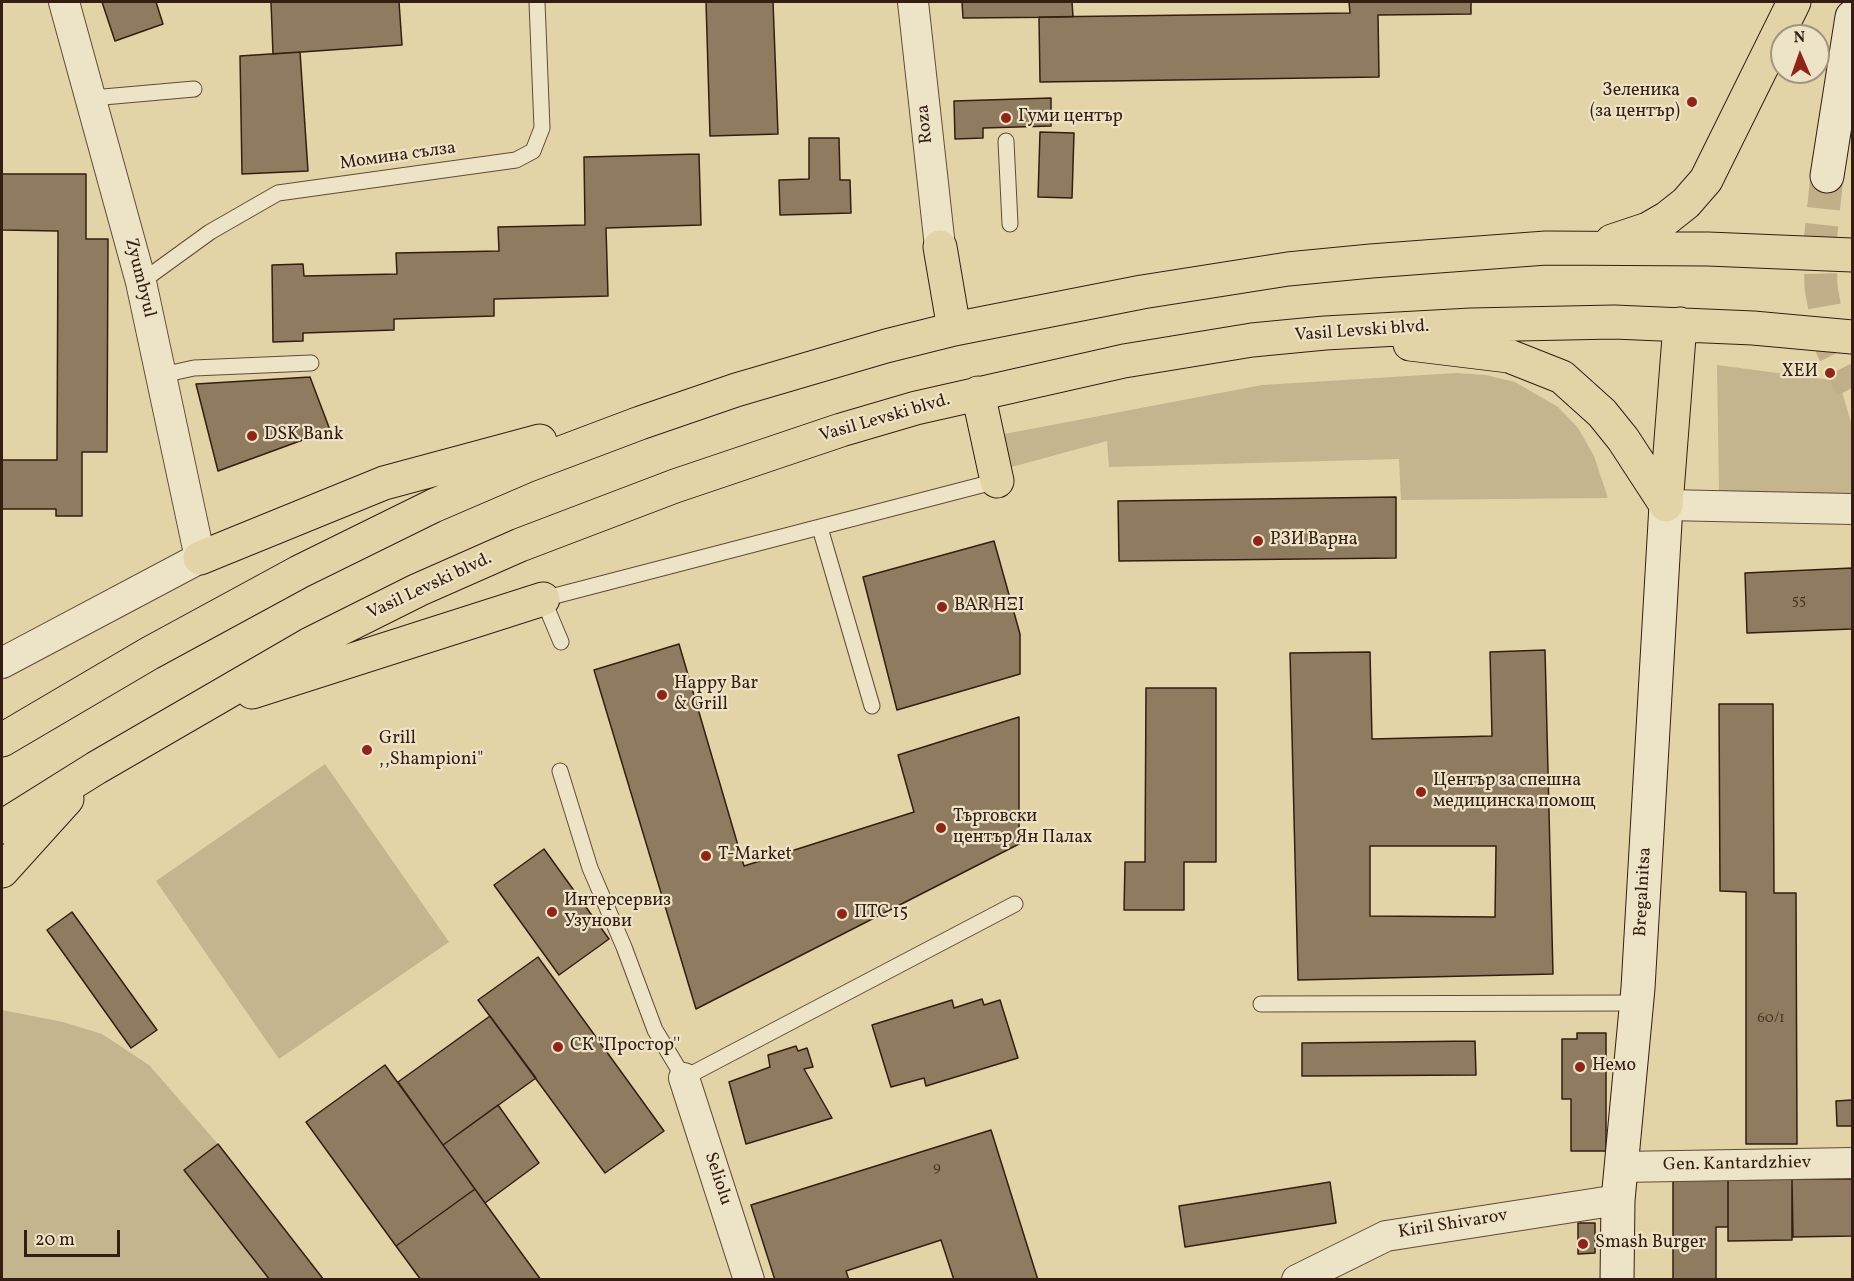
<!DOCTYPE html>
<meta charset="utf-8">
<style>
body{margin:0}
#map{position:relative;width:1854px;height:1281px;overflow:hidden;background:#e3d4a7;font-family:Vollkorn,serif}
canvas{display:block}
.frame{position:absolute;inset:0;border:3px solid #351d13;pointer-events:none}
.north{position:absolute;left:1770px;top:24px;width:60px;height:60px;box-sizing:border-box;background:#ede3c6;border:2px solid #a3947e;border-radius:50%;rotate:358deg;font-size:16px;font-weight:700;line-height:24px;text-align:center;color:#351d13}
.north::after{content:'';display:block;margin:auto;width:21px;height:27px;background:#8f2418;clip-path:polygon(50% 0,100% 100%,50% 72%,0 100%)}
.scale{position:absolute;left:24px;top:1230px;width:96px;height:27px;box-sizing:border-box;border:3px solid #351d13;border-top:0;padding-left:8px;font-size:18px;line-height:21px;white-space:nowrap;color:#351d13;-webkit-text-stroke:4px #ede3c6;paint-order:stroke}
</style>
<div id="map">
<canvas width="1854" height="1281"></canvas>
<div class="frame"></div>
<div class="north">N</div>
<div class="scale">20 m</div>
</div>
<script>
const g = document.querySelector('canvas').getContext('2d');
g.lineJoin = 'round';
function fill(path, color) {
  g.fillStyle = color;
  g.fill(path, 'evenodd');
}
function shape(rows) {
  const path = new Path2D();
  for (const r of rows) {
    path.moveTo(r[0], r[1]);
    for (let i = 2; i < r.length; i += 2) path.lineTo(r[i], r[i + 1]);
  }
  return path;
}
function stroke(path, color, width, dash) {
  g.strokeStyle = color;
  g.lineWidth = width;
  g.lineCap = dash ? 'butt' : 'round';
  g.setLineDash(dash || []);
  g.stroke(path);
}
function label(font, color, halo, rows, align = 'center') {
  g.font = font + ' Vollkorn,serif';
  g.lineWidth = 4.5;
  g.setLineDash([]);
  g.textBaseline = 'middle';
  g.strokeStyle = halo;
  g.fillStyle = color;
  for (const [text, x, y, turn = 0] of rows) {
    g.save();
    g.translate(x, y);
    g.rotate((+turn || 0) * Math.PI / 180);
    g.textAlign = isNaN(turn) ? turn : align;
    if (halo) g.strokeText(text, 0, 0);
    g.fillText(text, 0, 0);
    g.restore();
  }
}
fill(shape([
 [1717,365,1839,381,1852,426,1852,497,1719,493],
 [1457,373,1486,375,1515,382,1558,407,1578,428,1594,456,1608,498,1401,500,1399,459,1109,467,1107,441,1008,468,999,435,1262,385],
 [325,764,449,942,279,1059,156,881],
 [2,1010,63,1022,102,1034,149,1065,218,1144,324,1279,2,1280]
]), '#c5b58e');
const building = shape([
 [102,2,156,2,163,24,115,41,102,2],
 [271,2,399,2,402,45,273,54,271,2],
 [706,2,773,2,778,134,710,136,706,2],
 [962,2,1072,2,1073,17,963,18,962,2],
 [1349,2,1471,2,1471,14,1378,15,1379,77,1040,82,1039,17,1350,13,1349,2],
 [300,52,308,171,242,174,240,56,300,52],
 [1051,98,1051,126,983,128,983,138,955,139,954,101,1051,98],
 [1040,132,1074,133,1072,198,1038,197,1040,132],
 [809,138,839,138,840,180,850,180,851,213,780,215,779,180,809,179,809,138],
 [699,154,701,225,606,228,608,296,494,299,494,316,394,319,394,330,303,333,303,341,273,342,272,265,303,264,304,276,397,274,396,253,499,251,498,227,585,225,584,157,699,154],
 [2,174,86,174,86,239,108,239,107,452,82,452,82,516,56,516,56,509,2,509,2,460,57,460,58,231,2,230,2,174],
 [310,377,330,430,218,471,196,384,310,377],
 [1396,497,1396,558,1119,561,1118,501,1396,497],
 [994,541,1020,634,1020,674,897,710,863,577,994,541],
 [1852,568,1852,629,1747,633,1745,573,1852,568],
 [679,644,744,866,914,812,898,755,1019,717,1019,844,696,1009,594,670,679,644],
 [1545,650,1553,974,1298,980,1290,653,1370,652,1372,739,1492,736,1490,652,1545,650],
 [1370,846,1496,846,1495,917,1370,916,1370,846],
 [1146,688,1216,688,1216,862,1184,862,1184,910,1124,910,1125,862,1145,862,1146,688],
 [1719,704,1773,704,1774,893,1796,893,1797,1144,1746,1144,1746,892,1720,891,1719,704],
 [544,849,609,939,559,975,494,885,544,849],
 [72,912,157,1030,131,1048,47,930,72,912],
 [538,957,664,1131,605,1173,478,1000,538,957],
 [982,999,984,1005,1000,1000,1018,1058,926,1086,924,1078,891,1087,872,1025,952,1000,954,1008,982,999],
 [490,1016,536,1078,443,1145,398,1082,490,1016],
 [1577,1033,1606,1033,1606,1151,1571,1151,1571,1099,1562,1099,1562,1039,1577,1039,1577,1033],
 [1475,1041,1476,1075,1302,1076,1302,1043,1475,1041],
 [796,1046,798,1051,807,1048,813,1067,804,1069,832,1118,746,1144,729,1082,770,1067,768,1055,796,1046],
 [385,1065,475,1189,396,1246,306,1122,385,1065],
 [1852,1100,1852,1126,1837,1126,1836,1101,1852,1100],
 [498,1105,539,1163,485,1203,443,1145,498,1105],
 [991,1130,1038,1280,954,1280,941,1240,846,1271,849,1280,775,1280,751,1205,991,1130],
 [218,1144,324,1280,270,1280,184,1170,218,1144],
 [1792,1179,1792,1240,1728,1241,1728,1180,1792,1179],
 [1792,1179,1852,1179,1852,1236,1793,1237,1792,1179],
 [1673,1180,1728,1180,1728,1227,1716,1227,1716,1280,1673,1280,1673,1180],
 [1330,1182,1336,1223,1185,1247,1179,1206,1330,1182],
 [475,1189,485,1203,541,1280,421,1280,396,1246,475,1189],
 [1578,1223,1595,1223,1595,1253,1578,1254,1578,1223]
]);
fill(building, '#8f7c60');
stroke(building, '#351d13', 1.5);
stroke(shape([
 [1827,176,1820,242,1821,287,1832,348,1852,388]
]), '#c0af89', 33, [33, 16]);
const lane = shape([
 [92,98,194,89],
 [1006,141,1010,224],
 [141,282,210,232,278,193,516,160,533,151,542,128,537,2],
 [162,375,194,368,311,363],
 [820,528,872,706],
 [561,642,543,599,997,481],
 [560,771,590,868,624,947,655,1030,684,1078,1015,904],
 [1261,1004,1637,1003]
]);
const street = shape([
 [913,2,940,247],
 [1666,505,1852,509],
 [2,663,200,558,141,282,64,2],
 [684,1078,749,1280],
 [1621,1167,1852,1163],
 [1297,1280,1386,1236,1618,1200]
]);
const secondary = shape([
 [1827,176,1852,17],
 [1617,1280,1618,1200,1638,988,1666,505]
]);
const highway = shape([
 [1612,241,1648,229,1667,218,1686,203,1706,180,1794,2],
 [940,247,954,329],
 [1410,344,1509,356,1562,377,1602,413,1623,439,1666,505],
 [978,393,997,481],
 [1666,505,1680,324],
 [200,558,384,483,540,441],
 [252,692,543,599],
 [2,740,150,653,299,572,433,506,526,466,640,423,736,390,886,346,954,329,1142,292,1288,269,1371,261,1546,248,1708,249,1852,255],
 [2,827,96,768,310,644,418,590,520,545,675,486,841,430,916,408,1124,361,1252,340,1325,333,1471,325,1614,322,1753,328,1852,337],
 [2,871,67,799]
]);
stroke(lane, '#604b38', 17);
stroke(street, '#604b38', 32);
stroke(secondary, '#351d13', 35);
stroke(highway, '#351d13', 35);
stroke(lane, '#ede3c6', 15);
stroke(street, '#ede3c6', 30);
stroke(secondary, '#ede3c6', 33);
stroke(highway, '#e3d4a7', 33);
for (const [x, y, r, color] of [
 [1692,102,6,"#8f2418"],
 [1006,118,6,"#8f2418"],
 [1830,373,6,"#8f2418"],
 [252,436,6,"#8f2418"],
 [1258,541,6,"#8f2418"],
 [942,607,6,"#8f2418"],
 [662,695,6,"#8f2418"],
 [367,750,6,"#8f2418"],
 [1421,792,6,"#8f2418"],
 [941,828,6,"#8f2418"],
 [706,856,6,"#8f2418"],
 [552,912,6,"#8f2418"],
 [842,914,6,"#8f2418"],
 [558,1047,6,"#8f2418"],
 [1580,1067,6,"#8f2418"],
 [1583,1244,6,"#8f2418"]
]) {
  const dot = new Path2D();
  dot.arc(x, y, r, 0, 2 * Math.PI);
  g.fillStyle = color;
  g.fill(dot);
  stroke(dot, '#ede3c6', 2);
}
label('15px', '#4c3526', null, [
 ["55",1799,601],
 ["60/1",1771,1019],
 ["9",937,1168]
]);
label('18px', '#351d13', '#ede3c6', [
 ["Зеленика",1680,92,"right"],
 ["(за център)",1680,113,"right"],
 ["Гуми център",1018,118],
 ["ХЕИ",1818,373,"right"],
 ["DSK Bank",264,436],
 ["РЗИ Варна",1270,541],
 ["BAR HΞI",954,607],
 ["Happy Bar",674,685],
 ["& Grill",674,706],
 ["Grill",379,740],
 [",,Shampioni\"",379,761],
 ["Център за спешна",1433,782],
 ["медицинска помощ",1433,803],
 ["Търговски",953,818],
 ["център Ян Палах",953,839],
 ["T-Market",718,856],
 ["Интерсервиз",564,902],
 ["Узунови",564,923],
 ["ПТС 15",854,914],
 ["СК \"Простор''",570,1047],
 ["Немо",1592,1067],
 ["Smash Burger",1595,1244]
], 'left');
label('18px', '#351d13', '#ede3c6', [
 ["Roza",926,124,-96],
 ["Момина сълза",398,157,-8],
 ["Zyumbyul",139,278,76],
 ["Vasil Levski blvd.",1362,332,-4],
 ["Vasil Levski blvd.",885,419,-16],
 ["Vasil Levski blvd.",430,587,-25],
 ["Bregalnitsa",1644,892,-87],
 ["Gen. Kantardzhiev",1737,1165,-1],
 ["Seliolu",717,1179,72],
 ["Kiril Shivarov",1453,1225,-9]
]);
</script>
